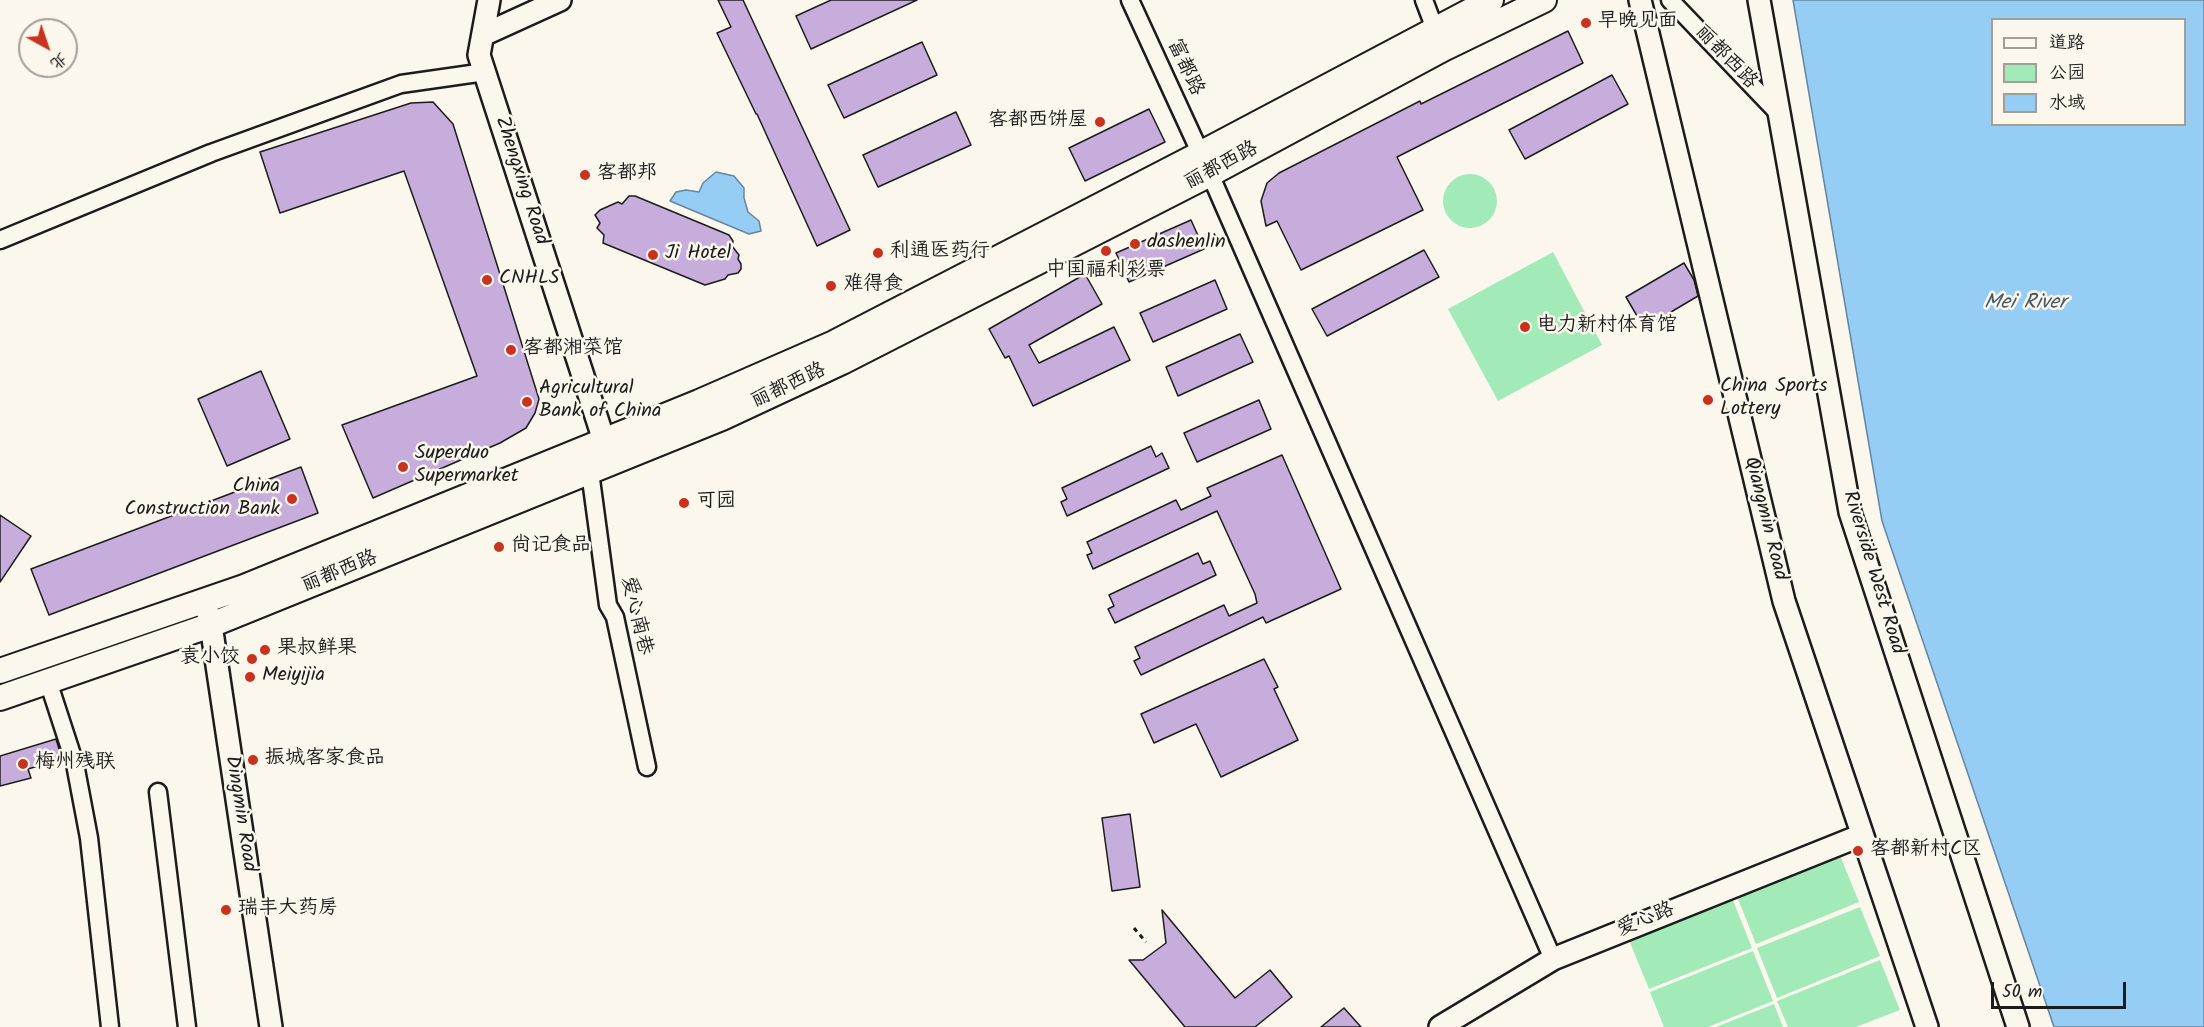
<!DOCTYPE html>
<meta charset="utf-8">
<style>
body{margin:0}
#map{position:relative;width:2204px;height:1027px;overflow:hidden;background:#fbf7ec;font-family:Kalam,"LXGW WenKai TC",sans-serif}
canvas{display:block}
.legend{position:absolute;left:1991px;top:18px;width:195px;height:108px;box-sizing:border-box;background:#fbf7ec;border:2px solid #a29f99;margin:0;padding:8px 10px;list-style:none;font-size:18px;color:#1c1c1c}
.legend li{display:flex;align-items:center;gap:12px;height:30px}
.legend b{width:30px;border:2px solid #a29f99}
.north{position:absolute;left:18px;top:18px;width:60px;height:60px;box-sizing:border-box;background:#fbf7ec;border:2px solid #a29f99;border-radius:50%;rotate:140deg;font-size:16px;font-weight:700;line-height:24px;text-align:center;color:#1c1c1c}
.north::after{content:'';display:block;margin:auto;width:21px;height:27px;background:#c8321e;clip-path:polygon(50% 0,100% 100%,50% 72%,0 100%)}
.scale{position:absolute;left:1991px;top:982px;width:135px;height:27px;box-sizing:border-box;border:3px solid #1c1c1c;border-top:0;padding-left:8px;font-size:18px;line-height:21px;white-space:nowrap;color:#1c1c1c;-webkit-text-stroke:4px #fbf7ec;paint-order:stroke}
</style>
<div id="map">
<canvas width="2204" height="1027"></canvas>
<ul class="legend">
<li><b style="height:8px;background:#fbf7ec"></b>道路</li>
<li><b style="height:16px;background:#a2eab8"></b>公园</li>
<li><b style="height:16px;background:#96cdf5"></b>水域</li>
</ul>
<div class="north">北</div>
<div class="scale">50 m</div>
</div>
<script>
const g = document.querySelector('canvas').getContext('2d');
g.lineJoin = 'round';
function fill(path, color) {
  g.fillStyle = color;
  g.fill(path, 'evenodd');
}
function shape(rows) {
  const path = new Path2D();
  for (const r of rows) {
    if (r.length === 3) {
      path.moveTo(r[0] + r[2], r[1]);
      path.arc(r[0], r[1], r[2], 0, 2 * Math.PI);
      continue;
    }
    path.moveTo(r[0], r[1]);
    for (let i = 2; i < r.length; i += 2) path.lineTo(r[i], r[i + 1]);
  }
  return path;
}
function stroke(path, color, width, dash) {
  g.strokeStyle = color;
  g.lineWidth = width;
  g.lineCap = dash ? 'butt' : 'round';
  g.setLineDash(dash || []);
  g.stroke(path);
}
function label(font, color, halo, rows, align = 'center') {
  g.font = font + ' Kalam,"LXGW WenKai TC",sans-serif';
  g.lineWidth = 5;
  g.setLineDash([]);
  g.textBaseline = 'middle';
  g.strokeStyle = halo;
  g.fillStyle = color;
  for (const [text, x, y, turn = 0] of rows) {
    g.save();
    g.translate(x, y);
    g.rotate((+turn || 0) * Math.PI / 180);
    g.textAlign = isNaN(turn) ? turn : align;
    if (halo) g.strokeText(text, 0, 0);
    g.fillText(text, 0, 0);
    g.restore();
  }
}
fill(shape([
 [1470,201,27],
 [1553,252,1602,345,1498,401,1448,309],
 [1839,853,1859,902,1756,944,1736,894],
 [1732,898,1752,948,1649,989,1629,940],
 [1860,907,1880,956,1777,998,1757,948],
 [1753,951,1773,1001,1708,1027,1664,1027,1650,992],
 [1880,960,1900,1010,1856,1027,1788,1027,1777,1001],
 [1774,1004,1783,1027,1716,1027]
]), '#a2eab8');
const water = shape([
 [1793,0,2204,0,2204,1027,2054,1027,1882,521,1793,0],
 [1992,20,2184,20,2184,124,1992,124,1992,20],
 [716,172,734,176,744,188,744,198,748,212,759,221,761,231,749,234,670,201,676,192,686,190,699,192,703,183,716,172]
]);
fill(water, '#96cdf5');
stroke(water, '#65869e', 1.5);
const building = shape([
 [718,0,743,0,850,230,817,246,757,114,756,114,717,33,731,27,718,0],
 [831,0,917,0,811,49,796,16,831,0],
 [1568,31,1583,63,1397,157,1423,210,1301,270,1277,221,1266,226,1261,201,1267,183,1279,173,1420,101,1421,104,1568,31],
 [922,42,937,75,844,118,828,85,922,42],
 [1612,75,1628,104,1525,159,1509,130,1612,75],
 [433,102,453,124,539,399,535,413,526,428,500,443,373,498,342,425,477,376,404,171,280,213,260,152,411,103,433,102],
 [1149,109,1165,142,1085,181,1069,148,1149,109],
 [956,112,971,145,878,187,863,155,956,112],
 [629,196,635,196,729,235,733,241,732,246,739,255,738,259,741,264,741,269,738,273,728,275,725,279,705,285,603,243,604,235,597,228,600,223,595,215,600,210,618,202,622,204,629,196],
 [1191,220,1204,249,1129,282,1116,253,1191,220],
 [1424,250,1439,277,1327,336,1312,309,1424,250],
 [1684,263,1694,280,1698,296,1644,328,1626,297,1684,263],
 [1085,274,1102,304,1029,345,1039,363,1114,327,1130,360,1033,406,1009,356,1005,358,989,329,1085,274],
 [1215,280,1227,309,1153,342,1140,313,1215,280],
 [1240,334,1253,362,1178,396,1166,367,1240,334],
 [261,371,290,439,227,466,198,399,261,371],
 [1259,400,1271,429,1197,462,1184,433,1259,400],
 [1151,446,1156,457,1162,453,1169,468,1067,516,1061,502,1067,499,1062,488,1151,446],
 [1282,455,1341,589,1266,623,1263,617,1141,675,1134,661,1140,658,1135,647,1224,605,1229,616,1257,603,1255,594,1217,511,1093,569,1087,555,1092,553,1087,542,1176,500,1181,510,1211,496,1207,488,1282,455],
 [301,467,318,513,49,615,31,569,301,467],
 [0,515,31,536,0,582,0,515],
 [1198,553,1203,564,1210,561,1216,575,1115,623,1108,609,1114,606,1109,595,1198,553],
 [1264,659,1278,687,1274,689,1298,740,1221,777,1196,724,1154,743,1141,714,1264,659],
 [56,739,62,759,28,769,31,778,0,786,0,756,56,739],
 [1130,814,1140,887,1112,891,1102,818,1130,814],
 [1162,910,1235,998,1270,970,1292,997,1255,1027,1185,1027,1129,960,1143,960,1166,943,1162,910],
 [1344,1008,1361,1027,1321,1027,1344,1008]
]);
fill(building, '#c7addb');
stroke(building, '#1c1c1c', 1.5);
const minor = shape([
 [1130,0,1210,174,1553,959],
 [1424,0,1435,29],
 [1670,0,1781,116],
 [0,240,211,153,401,84,485,72],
 [590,472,608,605,615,617,647,767],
 [48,681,75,764,89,838,110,1027],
 [158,792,187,1027]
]);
const tertiary = shape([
 [489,0,479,55,609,456],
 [1640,0,1784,601,1927,1027],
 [1759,0,1850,512,2018,1027],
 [483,35,560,0],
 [207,610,211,625,271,1027],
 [1440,1027,1553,959,1862,835]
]);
const secondary = shape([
 [0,671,244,587,699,402,834,343,1200,154,1491,0],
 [0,698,211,625,722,418,842,362,1210,174,1443,49,1544,0]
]);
stroke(minor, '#1c1c1c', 21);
stroke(tertiary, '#1c1c1c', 26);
stroke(secondary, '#1c1c1c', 28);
stroke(shape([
 [1134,928,1146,942]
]), '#1c1c1c', 3, [4.5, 4.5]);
stroke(minor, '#fbf7ec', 16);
stroke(tertiary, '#fbf7ec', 21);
stroke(secondary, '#fbf7ec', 24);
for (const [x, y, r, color] of [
 [1586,23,6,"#c8321e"],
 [1100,122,6,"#c8321e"],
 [585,175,6,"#c8321e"],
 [1135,244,6,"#c8321e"],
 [1106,251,6,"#c8321e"],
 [878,253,6,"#c8321e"],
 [653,255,6,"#c8321e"],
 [487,280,6,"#c8321e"],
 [831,286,6,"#c8321e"],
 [1525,327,6,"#c8321e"],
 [511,350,6,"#c8321e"],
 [1708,400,6,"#c8321e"],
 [527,402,6,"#c8321e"],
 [403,467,6,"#c8321e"],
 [292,499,6,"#c8321e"],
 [684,503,6,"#c8321e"],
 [499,547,6,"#c8321e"],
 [265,650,6,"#c8321e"],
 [252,659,6,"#c8321e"],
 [250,677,6,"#c8321e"],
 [253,760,6,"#c8321e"],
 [23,764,6,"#c8321e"],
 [1858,851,6,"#c8321e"],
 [226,910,6,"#c8321e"]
]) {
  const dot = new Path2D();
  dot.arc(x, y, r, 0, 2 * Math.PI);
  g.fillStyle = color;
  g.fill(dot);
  stroke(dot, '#fbf7ec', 2);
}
label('20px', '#1c1c1c', '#fbf7ec', [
 ["早晚见面",1598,23],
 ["客都西饼屋",1088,122,"right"],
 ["客都邦",597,175],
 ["dashenlin",1147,244],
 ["利通医药行",890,253],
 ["Ji Hotel",665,255],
 ["中国福利彩票",1106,272,"center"],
 ["CNHLS",499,280],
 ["难得食",843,286],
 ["电力新村体育馆",1537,327],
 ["客都湘菜馆",523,350],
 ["China Sports",1720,388],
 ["Lottery",1720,411],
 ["Agricultural",539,390],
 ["Bank of China",539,413],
 ["Superduo",415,455],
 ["Supermarket",415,478],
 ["China",280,488,"right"],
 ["Construction Bank",280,511,"right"],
 ["可园",696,503],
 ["尚记食品",511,547],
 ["果叔鲜果",277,650],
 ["袁小饺",240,659,"right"],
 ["Meiyijia",262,677],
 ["振城客家食品",265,760],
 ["梅州残联",35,764],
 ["客都新村C区",1870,851],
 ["瑞丰大药房",238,910]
], 'left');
label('20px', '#1c1c1c', '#fbf7ec', [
 ["丽都西路",1725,58,46],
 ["富都路",1184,68,65],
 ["丽都西路",1222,167,-28],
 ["Zhengxing Road",520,181,72],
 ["丽都西路",789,387,-25],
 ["Qiangmin Road",1764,519,76],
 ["丽都西路",340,573,-22],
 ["Riverside West Road",1872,573,73],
 ["爱心南巷",635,616,77],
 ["Dingmin Road",239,814,81],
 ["爱心路",1646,921,-22]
]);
label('italic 21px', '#475a68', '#fbf7ec', [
 ["Mei River",2025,304]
]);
</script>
